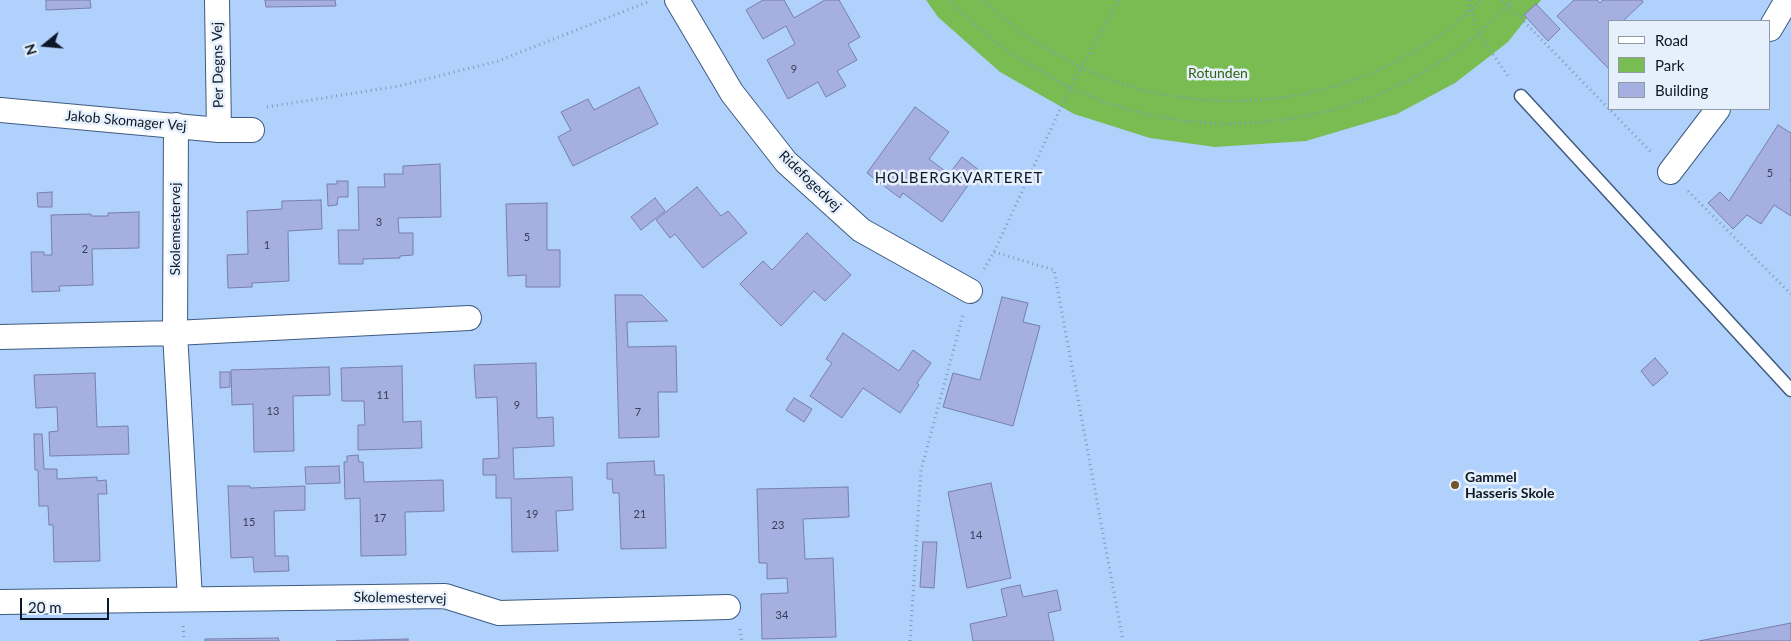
<!DOCTYPE html>
<style>
body{margin:0}
#map{position:relative;width:1791px;height:641px;overflow:hidden;background:#b0d1fb;font-family:Lato,sans-serif}
canvas{display:block}
.legend{position:absolute;left:1608px;top:20px;width:162px;height:90px;box-sizing:border-box;background:#e6f0fd;border:1px solid #8f9aa7;margin:0;padding:6px 9px;list-style:none;font-size:15px;color:#0c1827}
.legend li{display:flex;align-items:center;gap:10px;height:25px}
.legend b{width:25px;border:1px solid #8f9aa7}
.north{position:absolute;left:20px;top:20px;width:50px;height:50px;-webkit-text-stroke:4px #e6f0fd;paint-order:stroke;rotate:253deg;font-size:14px;font-weight:700;line-height:20px;text-align:center;color:#0c1827}
.north::after{content:'';display:block;margin:auto;width:18px;height:22px;background:#0c1827;clip-path:polygon(50% 0,100% 100%,50% 72%,0 100%)}
.scale{position:absolute;left:20px;top:598px;width:89px;height:22px;box-sizing:border-box;border:2px solid #0c1827;border-top:0;padding-left:6px;font-size:15px;line-height:18px;white-space:nowrap;color:#0c1827;-webkit-text-stroke:4px #e6f0fd;paint-order:stroke}
</style>
<div id="map">
<canvas width="1791" height="641"></canvas>
<ul class="legend">
<li><b style="height:6px;background:#fff"></b>Road</li>
<li><b style="height:14px;background:#79bd52"></b>Park</li>
<li><b style="height:14px;background:#a6b0e0"></b>Building</li>
</ul>
<div class="north">N</div>
<div class="scale">20 m</div>
</div>
<script>
const g = document.querySelector('canvas').getContext('2d');
g.lineJoin = 'round';
function fill(path, color) {
  g.fillStyle = color;
  g.fill(path, 'evenodd');
}
function shape(rows) {
  const path = new Path2D();
  for (const r of rows) {
    path.moveTo(r[0], r[1]);
    for (let i = 2; i < r.length; i += 2) path.lineTo(r[i], r[i + 1]);
  }
  return path;
}
function stroke(path, color, width, dash) {
  g.strokeStyle = color;
  g.lineWidth = width;
  g.lineCap = dash ? 'butt' : 'round';
  g.setLineDash(dash || []);
  g.stroke(path);
}
function label(font, color, halo, rows, align = 'center') {
  g.font = font + ' Lato,sans-serif';
  g.lineWidth = 5;
  g.setLineDash([]);
  g.textBaseline = 'middle';
  g.strokeStyle = halo;
  g.fillStyle = color;
  for (const [text, x, y, turn = 0] of rows) {
    g.save();
    g.translate(x, y);
    g.rotate((+turn || 0) * Math.PI / 180);
    g.textAlign = isNaN(turn) ? turn : align;
    if (halo) g.strokeText(text, 0, 0);
    g.fillText(text, 0, 0);
    g.restore();
  }
}
fill(shape([
 [926,0,1541,0,1508,42,1455,83,1397,114,1306,141,1215,147,1150,138,1074,114,1000,72,938,17]
]), '#79bd52');
const building = shape([
 [46,0,90,0,91,8,46,10,46,0],
 [265,0,335,0,336,6,266,7,265,0],
 [763,0,784,0,794,18,825,0,839,0,860,37,848,44,857,60,837,71,846,86,826,97,818,82,788,99,767,60,795,44,786,26,763,39,746,10,763,0],
 [1574,0,1597,0,1600,3,1603,0,1642,0,1643,2,1623,21,1610,21,1610,70,1557,16,1574,0],
 [1536,4,1560,29,1548,41,1524,15,1536,4],
 [639,87,658,124,573,166,558,137,571,130,561,112,588,99,594,110,639,87],
 [915,107,949,132,929,159,949,174,962,157,979,170,942,222,903,193,900,198,867,173,915,107],
 [1778,125,1791,133,1791,178,1790,180,1791,181,1791,216,1774,205,1761,224,1747,215,1733,229,1708,203,1720,192,1729,201,1778,125],
 [440,164,441,217,398,218,399,233,413,233,413,255,400,256,400,258,363,259,363,264,339,264,338,230,359,230,358,187,385,187,384,174,403,174,403,166,440,164],
 [337,181,348,181,348,197,338,197,337,205,328,206,327,184,337,184,337,181],
 [697,187,721,216,728,211,747,233,703,268,675,234,670,238,656,220,697,187],
 [52,192,52,207,38,207,37,193,52,192],
 [655,198,665,211,641,230,631,217,655,198],
 [321,200,322,229,288,231,289,281,252,283,252,287,228,288,227,255,248,254,247,211,282,209,282,201,321,200],
 [547,203,547,250,560,250,560,287,526,287,526,275,508,276,506,204,547,203],
 [139,212,139,248,92,249,93,285,59,286,60,291,32,292,31,252,44,252,44,255,52,255,51,215,91,214,91,216,108,216,108,213,139,212],
 [807,233,851,275,825,301,814,291,781,326,740,284,763,261,772,270,807,233],
 [615,295,642,295,668,321,627,322,628,347,676,346,677,392,658,392,659,437,619,438,615,295],
 [1002,297,1028,303,1023,322,1040,326,1013,426,943,407,953,373,980,380,1002,297],
 [843,333,899,371,913,350,931,363,917,383,919,385,900,413,863,388,842,418,810,396,832,363,826,359,843,333],
 [1655,358,1668,373,1653,386,1641,371,1655,358],
 [536,363,537,418,553,417,554,446,513,448,514,479,572,477,573,510,556,511,558,551,512,552,511,498,496,498,496,475,483,475,483,459,499,458,497,397,476,398,474,365,536,363],
 [402,366,403,422,421,421,422,448,358,450,358,425,365,425,364,401,342,401,341,368,402,366],
 [329,367,330,395,293,396,294,451,254,452,253,404,232,405,231,370,329,367],
 [220,372,230,372,230,387,220,388,220,372],
 [95,373,97,427,128,426,129,454,50,456,49,432,58,431,57,407,36,408,34,375,95,373],
 [794,398,812,409,804,422,786,410,794,398],
 [34,434,42,434,44,469,57,469,57,479,97,477,97,481,106,480,107,494,98,494,100,561,54,562,53,525,49,525,48,506,39,506,38,470,35,470,34,434],
 [358,455,359,462,363,462,364,482,443,480,444,511,405,512,406,555,361,556,360,498,345,499,344,462,347,462,347,456,358,455],
 [654,461,655,475,664,475,666,548,621,549,619,493,613,493,612,479,607,479,607,463,654,461],
 [339,466,340,483,306,484,305,467,339,466],
 [991,483,1011,578,967,588,948,492,991,483],
 [228,486,250,486,250,488,305,486,305,510,274,511,275,556,288,556,289,571,254,572,253,557,231,558,228,486],
 [848,487,849,517,803,519,805,559,833,558,836,637,762,639,761,594,788,593,787,578,767,579,767,563,759,563,757,489,848,487],
 [923,542,937,542,934,588,920,587,923,542],
 [1020,585,1023,597,1057,590,1061,610,1048,613,1054,641,973,641,970,624,1007,616,1001,589,1020,585],
 [1791,623,1791,641,1699,641,1791,623],
 [278,638,279,641,205,641,205,639,278,638],
 [408,639,408,641,336,641,408,639]
]);
fill(building, '#a6b0e0');
stroke(building, '#777fad', 1);
const service = shape([
 [1521,96,1791,390]
]);
const minor = shape([
 [217,0,219,130],
 [677,0,732,93,786,162,861,230,970,291],
 [1770,29,1787,0],
 [0,110,219,130,252,130],
 [176,125,175,333,190,599],
 [1670,172,1718,109],
 [0,337,175,333,469,318],
 [0,602,445,596,499,613,728,607]
]);
stroke(service, '#3f5b80', 15);
stroke(minor, '#3f5b80', 26);
stroke(shape([
 [950,0,958,10,1011,54,1070,88,1107,103,1145,114,1184,121,1223,124,1263,122,1302,117,1340,108,1377,95,1413,78,1447,58,1479,34,1514,0],
 [982,0,1025,36,1081,68,1110,80,1141,90,1173,96,1204,100,1236,101,1269,99,1300,95,1332,87,1362,77,1391,64,1419,49,1446,31,1482,0],
 [1470,0,1471,11,1479,34,1510,79],
 [1503,0,1651,152],
 [267,107,399,86,498,61,650,1],
 [1688,191,1791,294],
 [994,252,1054,270,1123,641],
 [984,269,994,252,1070,88,1119,0],
 [183,626,184,641],
 [740,629,742,641],
 [910,641,921,470,963,315]
]), '#7f99bb', 3, [1, 4]);
stroke(service, '#fff', 12);
stroke(minor, '#fff', 24);
for (const [x, y, r, color] of [
 [1455,485,5,"#725529"]
]) {
  const dot = new Path2D();
  dot.arc(x, y, r, 0, 2 * Math.PI);
  g.fillStyle = color;
  g.fill(dot);
  stroke(dot, '#e6f0fd', 2);
}
label('11px', '#323e55', null, [
 ["9",794,69],
 ["5",1770,173],
 ["3",379,222],
 ["5",527,237],
 ["1",267,245],
 ["2",85,249],
 ["11",383,395],
 ["9",517,405],
 ["13",273,411],
 ["7",638,412],
 ["19",532,514],
 ["21",640,514],
 ["17",380,518],
 ["15",249,522],
 ["23",778,525],
 ["14",976,535],
 ["34",782,615]
]);
label('14px', '#0c1827', '#e6f0fd', [
 ["Per Degns Vej",218,65,-91],
 ["Jakob Skomager Vej",126,121,5],
 ["Ridefogedvej",810,181,44],
 ["Skolemestervej",175,229,-90],
 ["Skolemestervej",400,598,1]
]);
label('14px', '#326111', '#e6f0fd', [
 ["Rotunden",1218,73]
]);
label('bold 14px', '#0c1827', '#e6f0fd', [
 ["Gammel",1465,477],
 ["Hasseris Skole",1465,493]
], 'left');
g.letterSpacing = '1px';
label('15px', '#0c1827', '#e6f0fd', [
 ["HOLBERGKVARTERET",959,178]
]);
g.letterSpacing = '0px';
</script>
